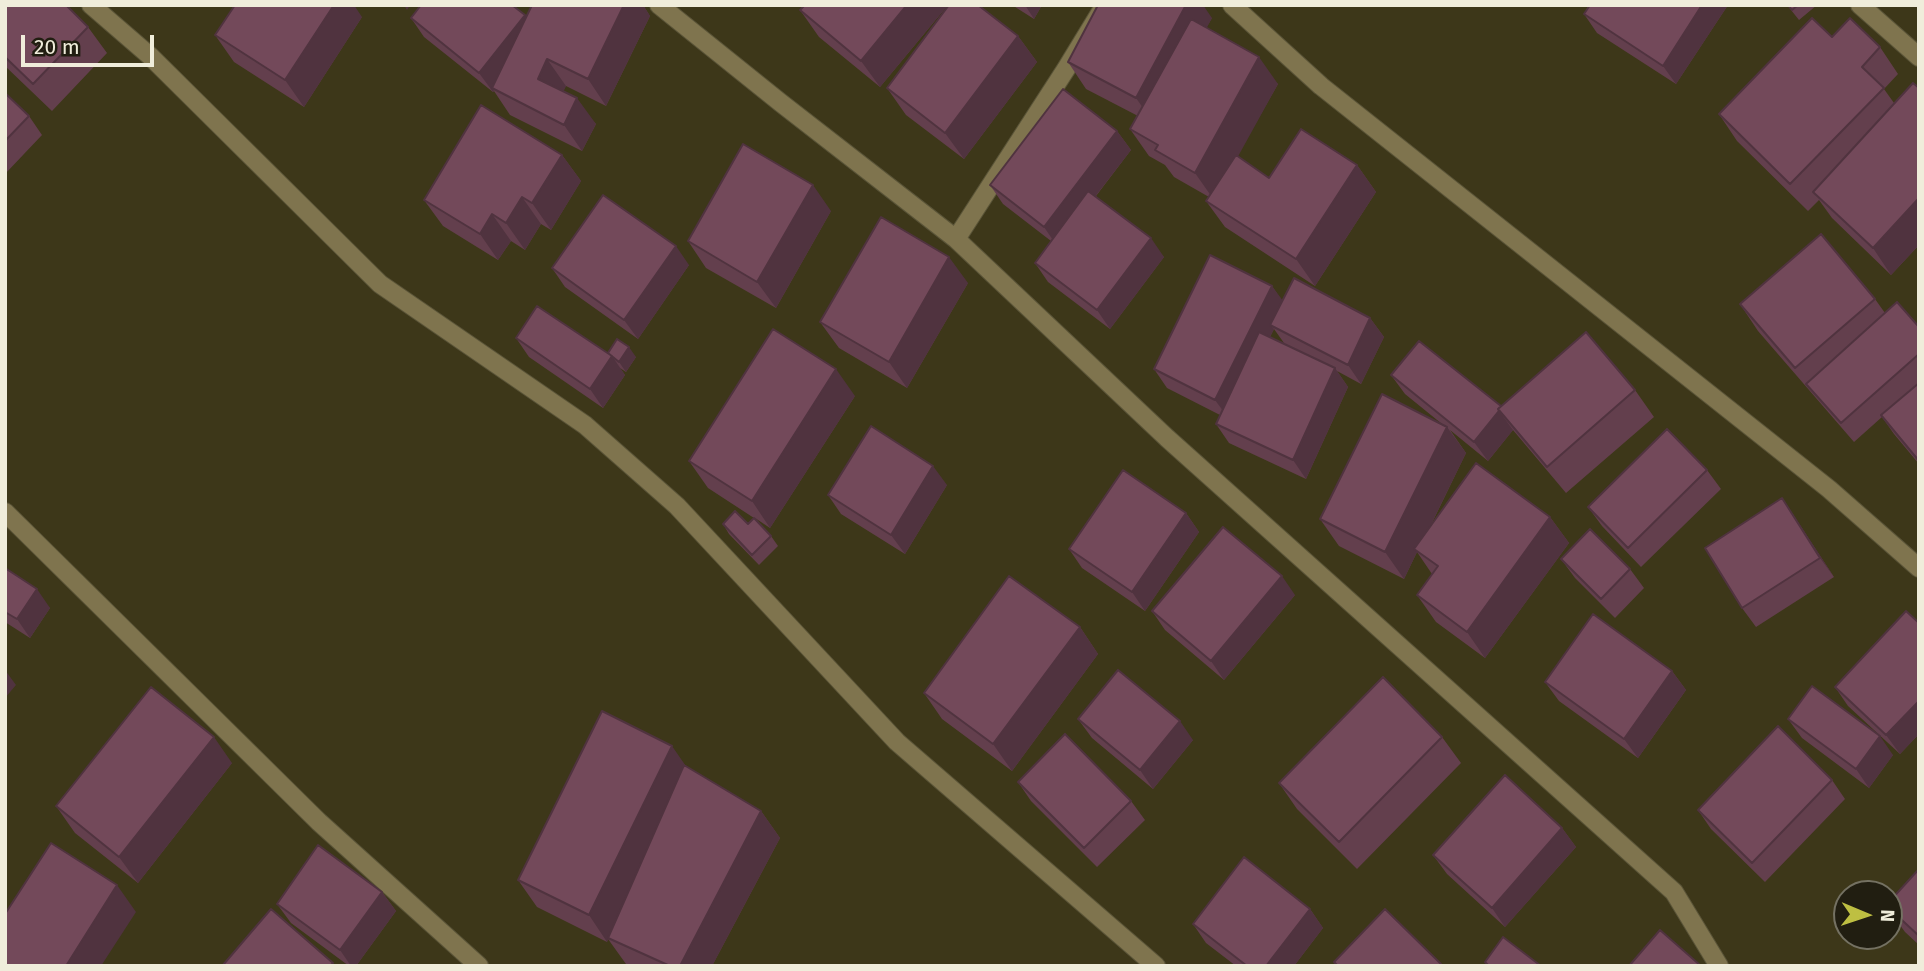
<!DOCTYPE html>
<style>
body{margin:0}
#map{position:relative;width:1924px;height:971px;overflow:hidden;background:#3d3719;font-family:"Fira Sans",sans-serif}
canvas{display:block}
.frame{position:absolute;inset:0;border:7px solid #f0eddb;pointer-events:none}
.north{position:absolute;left:1833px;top:880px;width:70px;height:70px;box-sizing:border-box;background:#211e11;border:2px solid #747162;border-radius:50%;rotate:92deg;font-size:19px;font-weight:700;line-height:28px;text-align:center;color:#f0eddb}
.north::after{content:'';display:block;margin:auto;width:24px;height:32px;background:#bebf42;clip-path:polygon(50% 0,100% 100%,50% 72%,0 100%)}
.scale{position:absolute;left:21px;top:35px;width:133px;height:32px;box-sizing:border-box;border:4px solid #f0eddb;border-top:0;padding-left:9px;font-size:21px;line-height:24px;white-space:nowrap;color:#f0eddb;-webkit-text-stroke:5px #211e11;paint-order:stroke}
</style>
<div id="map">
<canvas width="1924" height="971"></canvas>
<div class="frame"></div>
<div class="north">N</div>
<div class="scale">20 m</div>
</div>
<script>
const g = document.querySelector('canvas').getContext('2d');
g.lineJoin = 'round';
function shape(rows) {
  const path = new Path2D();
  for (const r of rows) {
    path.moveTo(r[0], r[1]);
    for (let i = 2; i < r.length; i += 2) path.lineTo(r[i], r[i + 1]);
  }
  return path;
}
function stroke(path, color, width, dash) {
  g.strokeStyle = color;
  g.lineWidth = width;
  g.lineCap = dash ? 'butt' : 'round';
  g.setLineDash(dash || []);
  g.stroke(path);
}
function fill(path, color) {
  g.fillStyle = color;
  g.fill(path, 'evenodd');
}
const street = shape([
 [91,5,150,56,380,284,585,425,677,506,897,742,1156,966],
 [659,5,781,103,956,239,1167,438,1674,892,1719,966],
 [1232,5,1321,86,1829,489,1919,568],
 [1860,5,1919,57],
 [956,239,1066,69,1105,5],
 [5,512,319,822,479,966]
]);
stroke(street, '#5a5438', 20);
stroke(street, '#7f744e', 18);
fill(shape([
 [5,5,88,27,107,53,52,111,5,66],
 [532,5,643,5,650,16,606,106,566,86,563,91,596,124,582,151,510,115,494,91,493,92,424,37,411,18,525,15,526,18],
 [805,5,948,5,880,87,819,37,800,10],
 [1012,5,1042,5,1034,19],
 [1585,5,1728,5,1676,84,1597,33,1584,14,1588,8],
 [1787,5,1817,5,1799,20],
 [362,17,304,107,234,62,215,35],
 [1212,18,1206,28,1278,84,1237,156,1269,178,1357,165,1376,192,1315,286,1225,227,1206,201,1209,197,1174,177,1165,165,1149,156,1130,129,1138,116,1086,89,1068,62],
 [1018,36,1037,62,964,159,906,115,887,88],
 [1832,37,1880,47,1898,74,1884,89,1894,103,1919,88,1919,245,1891,275,1832,218,1819,200,1808,211,1737,141,1719,114],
 [5,93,29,116,42,135,5,174],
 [1117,131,1131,150,1096,196,1164,257,1110,329,1048,282,1035,263,1051,241,1003,204,990,185],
 [562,155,581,181,551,230,541,224,525,250,511,241,498,260,443,226,424,200],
 [831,211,776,308,706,268,688,241],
 [689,265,638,339,565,287,552,268],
 [968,283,907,388,839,348,820,322],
 [1272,286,1282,301,1370,318,1384,337,1361,384,1337,371,1348,387,1306,479,1229,443,1216,424,1220,415,1167,388,1154,369],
 [1274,329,1284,343,1270,337],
 [1875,299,1885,313,1919,327,1919,464,1894,434,1882,417,1854,442,1758,331,1740,304],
 [516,338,608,353,636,357,626,372,620,368,625,375,603,408,529,357],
 [1391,375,1501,406,1635,390,1654,417,1566,493,1513,430,1488,461,1450,430,1466,453,1429,529,1550,517,1569,543,1485,658,1436,622,1417,595,1432,574,1417,552,1404,579,1339,546,1320,519,1442,424,1405,394],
 [855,396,770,528,755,518,771,536,778,546,759,565,729,534,723,524,748,524,754,518,708,488,689,461],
 [1707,470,1721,489,1641,567,1602,526,1588,507],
 [947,485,905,554,841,514,828,495],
 [1782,498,1834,577,1756,627,1742,608],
 [1186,513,1199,532,1145,611,1082,568,1069,549],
 [1561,559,1630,569,1644,588,1615,618,1575,578],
 [5,568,50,608,30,638,5,622],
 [1295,595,1224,680,1165,630,1152,611],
 [1919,623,1919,734,1900,754,1848,706,1835,687],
 [1080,627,1098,654,1012,771,942,719,924,693],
 [1672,671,1686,690,1638,758,1559,701,1545,682],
 [1078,719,1193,740,1153,789,1092,738],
 [1788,719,1893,755,1869,788,1802,738],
 [1442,737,1461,763,1357,869,1297,809,1279,783],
 [232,763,138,883,75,833,56,806],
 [686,766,761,811,780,838,712,966,630,966,626,964,608,939,607,942,537,907,518,880],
 [1832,780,1845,799,1765,882,1711,829,1698,810],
 [1018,782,1131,801,1145,820,1097,867,1031,801],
 [1562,828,1576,847,1505,927,1447,874,1433,855],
 [1919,869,1919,945,1905,932,1889,910,1889,902],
 [382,892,396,911,356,966,349,966,291,923,277,904],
 [1310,909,1323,928,1294,966,1236,966,1206,943,1193,924]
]), '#633f4d');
fill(shape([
 [334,5,354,5,362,17,304,107,285,80],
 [404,5,410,5,407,10],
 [624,5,643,5,650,16,606,106,588,79],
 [907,5,948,5,880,87,861,61],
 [1025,5,1042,5,1034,19],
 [1186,5,1203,5,1212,18,1155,125,1136,98],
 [1702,5,1728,5,1676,84,1663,66],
 [525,15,538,34,492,88,494,91,493,92,479,73],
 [1018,36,1037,62,964,159,945,133],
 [1259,57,1278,84,1214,200,1195,173],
 [547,59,566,86,557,106,538,79],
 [577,98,596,124,582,151,564,125],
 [1117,131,1131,150,1057,246,1044,227],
 [562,155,581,181,551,230,532,203],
 [1357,165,1376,192,1315,286,1296,259],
 [813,185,831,211,776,308,757,282],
 [522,197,541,224,525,250,506,223],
 [1919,198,1919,245,1891,275,1873,248],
 [492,214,511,241,498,260,480,234],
 [1151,238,1164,257,1110,329,1097,310],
 [676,246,689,265,638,339,624,320],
 [949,257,968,283,907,388,889,362],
 [1272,286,1286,305,1270,325,1274,329,1229,419,1215,400],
 [1370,318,1384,337,1361,384,1348,365],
 [629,347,636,357,626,372,619,362],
 [612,356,625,375,603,408,590,389],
 [1335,368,1348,387,1306,479,1293,460],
 [836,369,855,396,770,528,752,501],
 [1499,411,1513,430,1488,461,1474,442],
 [1447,427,1466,453,1418,551,1414,549,1417,552,1404,579,1385,552],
 [933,466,947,485,905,554,891,535],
 [1782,498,1795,517,1834,577,1820,558],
 [1186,513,1199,532,1145,611,1132,592],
 [1550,517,1569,543,1485,658,1467,632],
 [1282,576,1295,595,1224,680,1211,661],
 [37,589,50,608,30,638,17,619],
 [1080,627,1098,654,1012,771,993,744],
 [5,670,16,685,5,698],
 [1672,671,1686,690,1638,758,1624,739],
 [1919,701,1919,734,1900,754,1886,735],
 [1180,721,1193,740,1153,789,1140,770],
 [1880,736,1893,755,1869,788,1856,769],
 [214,737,232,763,138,883,119,857],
 [672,746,690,772,607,942,589,915],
 [761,811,780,838,712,966,680,966],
 [1562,828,1576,847,1505,927,1492,908],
 [117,885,136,912,101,966,66,966],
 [382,892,396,911,356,966,351,966,340,950],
 [1310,909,1323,928,1294,966,1266,966]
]), '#50333f');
const building = shape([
 [5,5,66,5,88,27,33,84,5,57,5,5],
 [235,5,334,5,285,80,215,35,235,5],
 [421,5,512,5,525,15,479,73,411,18,421,5],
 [532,5,624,5,588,79,547,59,538,79,577,98,564,125,492,88,532,5],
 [805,5,907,5,861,61,800,10,805,5],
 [949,5,978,5,1018,36,945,133,887,88,949,5],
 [1098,5,1186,5,1136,98,1068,62,1098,5],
 [1590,5,1702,5,1663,66,1584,14,1590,5],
 [1788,5,1798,5,1792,10,1788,5],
 [1812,18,1832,37,1850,18,1880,47,1862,67,1884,88,1790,184,1719,114,1812,18],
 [1191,19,1259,57,1195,173,1155,150,1158,145,1130,129,1191,19],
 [1913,83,1919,88,1919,198,1873,248,1813,192,1913,83],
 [1063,89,1117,131,1044,227,990,185,1063,89],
 [5,93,29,116,5,141,5,93],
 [481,105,562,155,532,203,522,197,506,223,492,214,480,234,424,200,481,105],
 [1301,129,1357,165,1296,259,1206,201,1236,155,1269,178,1301,129],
 [743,144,813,185,757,282,688,241,743,144],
 [1088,191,1151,238,1097,310,1035,263,1088,191],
 [603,195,676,246,624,320,552,268,603,195],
 [881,217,949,257,889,362,820,322,881,217],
 [1821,234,1875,299,1795,368,1740,304,1821,234],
 [1210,255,1272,286,1215,400,1154,369,1210,255],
 [1294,278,1370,318,1348,365,1270,325,1294,278],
 [1897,302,1919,327,1919,354,1841,423,1806,384,1897,302],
 [537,306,612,356,590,389,516,338,537,306],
 [773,329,836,369,752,501,689,461,773,329],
 [1259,332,1335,368,1293,460,1216,424,1259,332],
 [1586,332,1635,390,1547,467,1498,409,1586,332],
 [617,339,629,347,619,362,608,353,617,339],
 [1419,341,1501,406,1498,409,1499,411,1474,442,1391,375,1419,341],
 [1919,383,1919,461,1881,415,1919,383],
 [1382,394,1447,427,1385,552,1320,519,1382,394],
 [871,426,933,466,891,535,828,495,871,426],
 [1667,429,1707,470,1628,548,1588,507,1667,429],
 [1476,463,1550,517,1467,632,1417,595,1438,566,1414,549,1476,463],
 [1123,470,1186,513,1132,592,1069,549,1123,470],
 [1782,498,1820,558,1742,608,1705,548,1782,498],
 [735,511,748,524,754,518,771,536,752,555,723,524,735,511],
 [1223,527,1282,576,1211,661,1152,611,1223,527],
 [1590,529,1630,569,1601,599,1561,559,1590,529],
 [5,568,37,589,17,619,5,612,5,568],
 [1009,576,1080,627,993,744,924,693,1009,576],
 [1906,611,1919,623,1919,701,1886,735,1835,687,1906,611],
 [1593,614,1672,671,1624,739,1545,682,1593,614],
 [1118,670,1180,721,1140,770,1078,719,1118,670],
 [1383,677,1442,737,1339,842,1279,783,1383,677],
 [1812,686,1880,736,1856,769,1788,719,1812,686],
 [151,687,214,737,119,857,56,806,151,687],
 [602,711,672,746,589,915,518,880,602,711],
 [1778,726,1832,780,1752,863,1698,810,1778,726],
 [1065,734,1131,801,1084,848,1018,782,1065,734],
 [684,765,761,811,680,966,670,966,608,938,684,765],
 [1505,775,1562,828,1492,908,1433,855,1505,775],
 [51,843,117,885,66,966,5,966,5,914,51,843],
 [318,845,382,892,340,950,277,904,318,845],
 [1244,857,1310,909,1266,966,1247,966,1193,924,1244,857],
 [1919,869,1919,936,1889,908,1889,902,1919,869],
 [271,909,333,963,330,966,224,966,223,965,271,909],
 [1385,909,1441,964,1440,966,1338,966,1334,962,1385,909],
 [1660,930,1701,966,1629,966,1660,930],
 [1503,937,1541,966,1489,966,1485,962,1503,937]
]);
fill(building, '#73495a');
stroke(building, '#50333f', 2);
</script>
